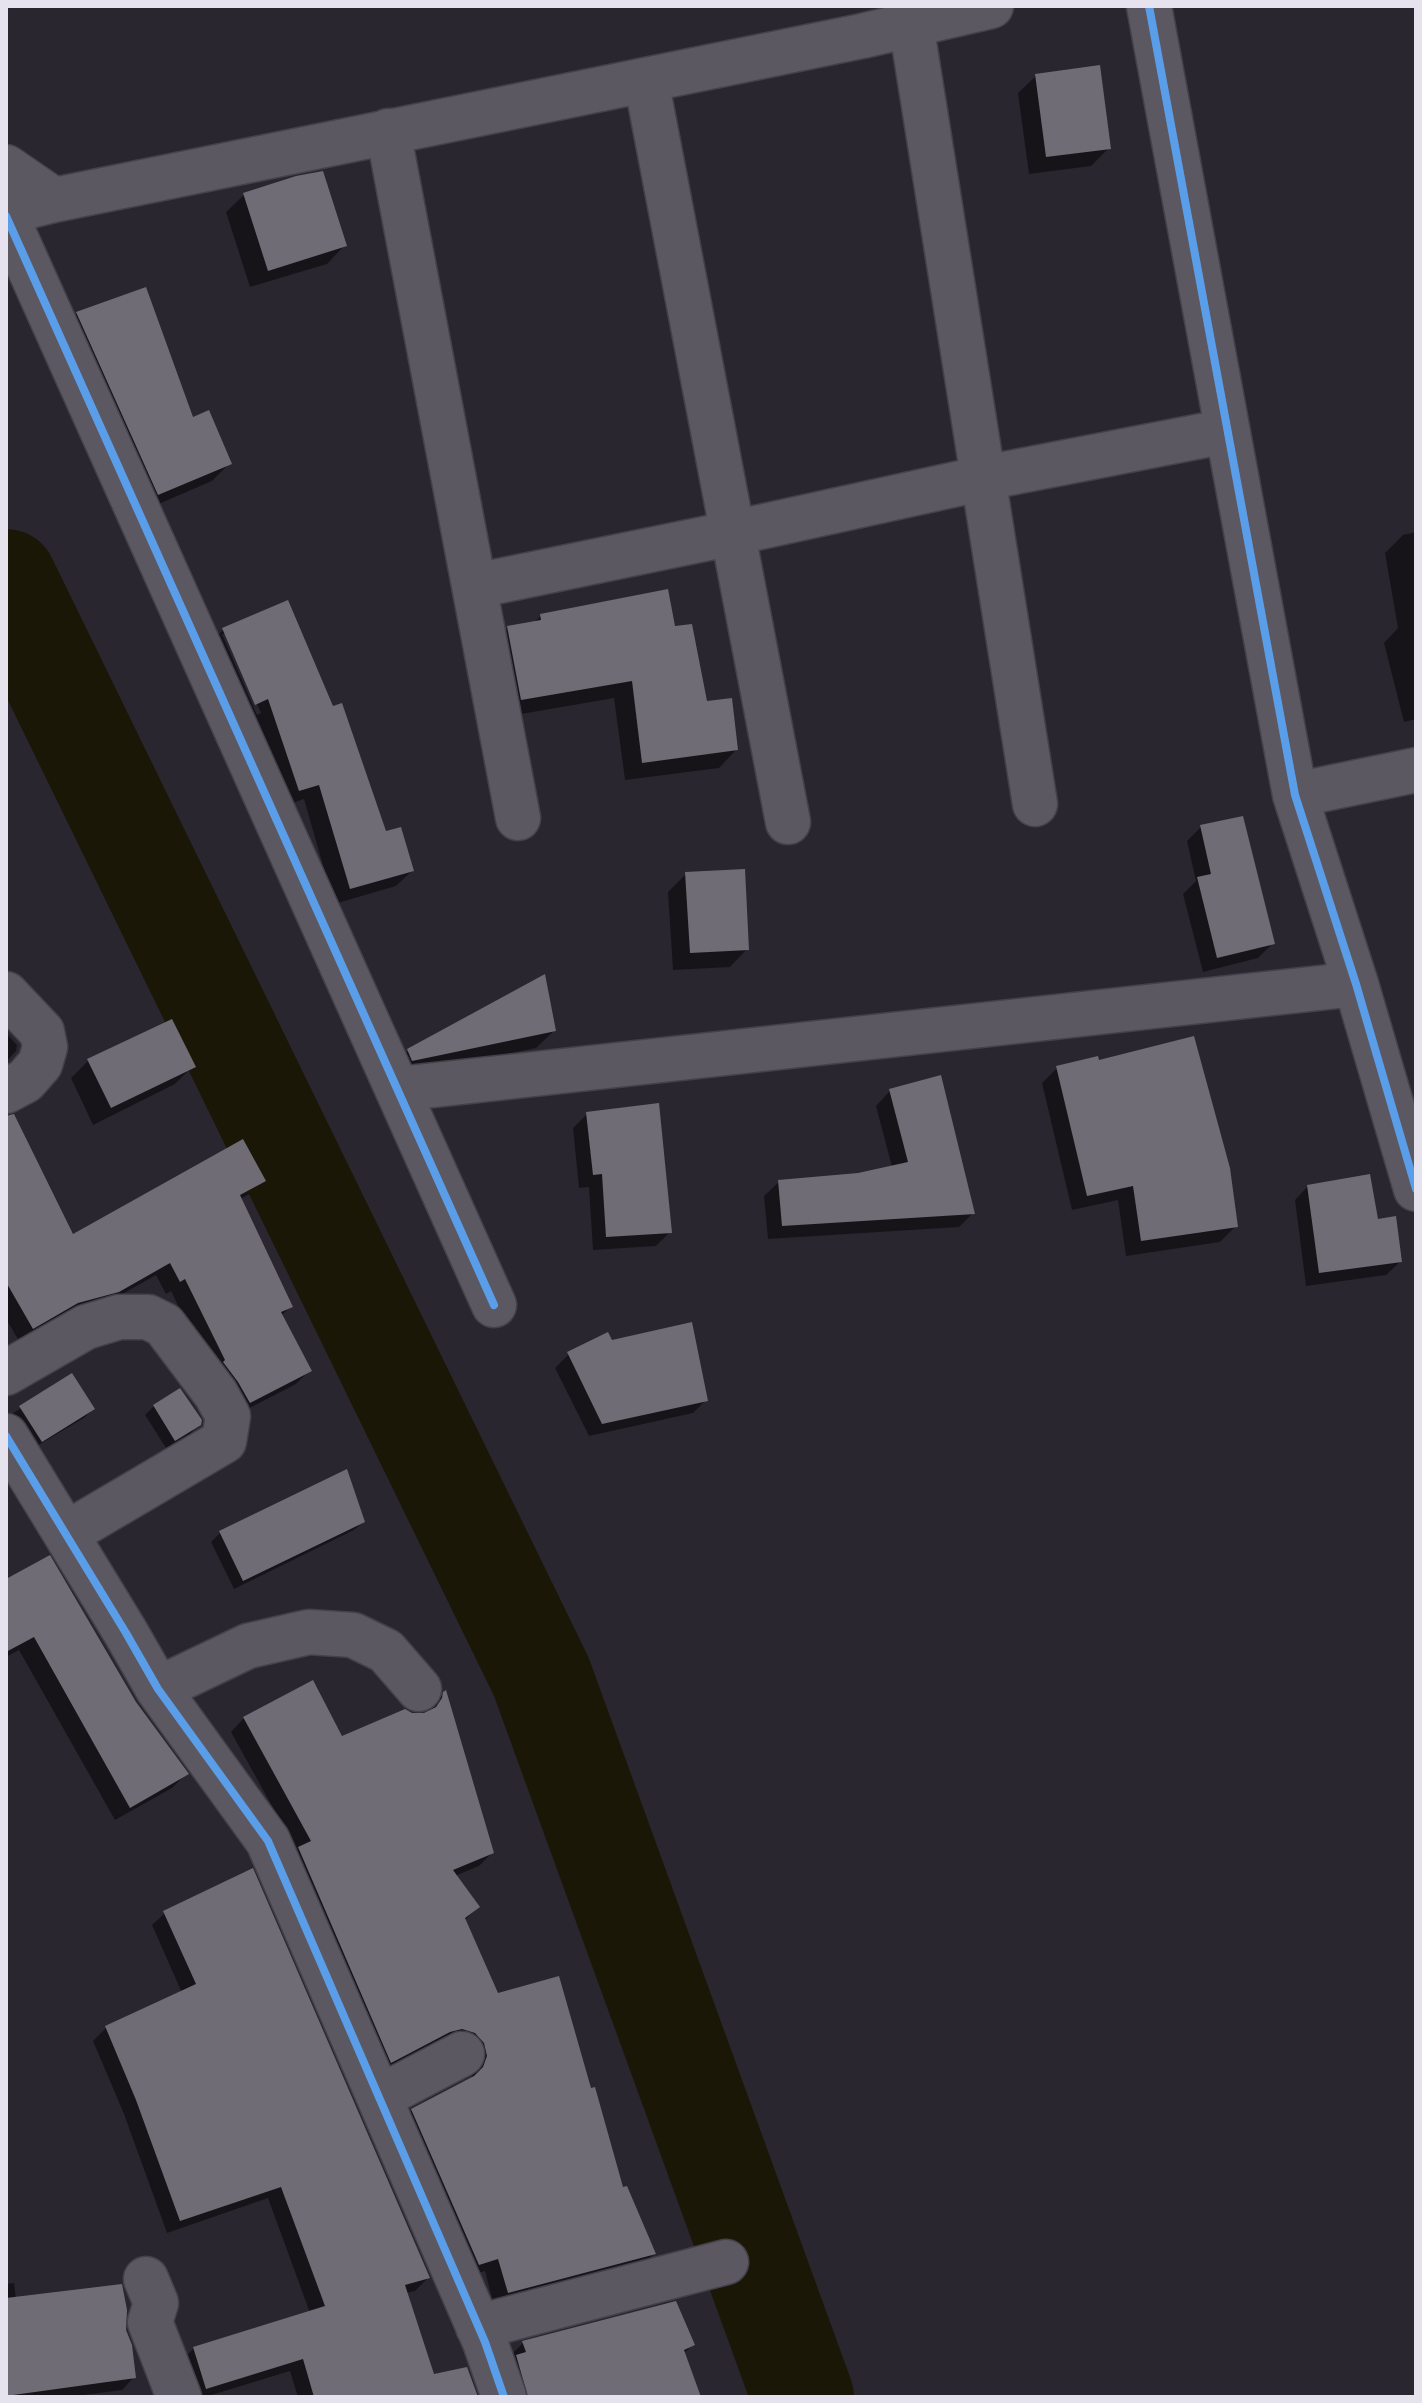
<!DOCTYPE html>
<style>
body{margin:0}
#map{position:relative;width:1422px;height:2403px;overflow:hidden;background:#2a2630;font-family:"Titillium Web",sans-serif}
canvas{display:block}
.frame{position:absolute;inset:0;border:8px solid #e6e2ee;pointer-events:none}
</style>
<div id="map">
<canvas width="1422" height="2403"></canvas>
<div class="frame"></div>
</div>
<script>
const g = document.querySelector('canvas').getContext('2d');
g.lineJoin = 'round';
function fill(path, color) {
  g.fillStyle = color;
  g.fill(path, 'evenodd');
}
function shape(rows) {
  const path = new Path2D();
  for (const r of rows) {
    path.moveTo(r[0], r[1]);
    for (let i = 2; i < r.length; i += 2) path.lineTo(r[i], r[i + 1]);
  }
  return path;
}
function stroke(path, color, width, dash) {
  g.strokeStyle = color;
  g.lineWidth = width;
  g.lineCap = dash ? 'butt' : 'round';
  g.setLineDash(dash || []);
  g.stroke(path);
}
fill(shape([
 [1036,76,1109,148,1091,166,1029,174,1018,93],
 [244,195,344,246,327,264,250,287,226,212],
 [77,313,230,463,212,481,140,512,60,331],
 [1416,532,1416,719,1404,722,1384,643,1398,628,1385,553,1403,535],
 [287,602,332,709,341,706,385,834,400,829,412,871,396,886,334,904,304,799,284,806,252,714,239,719,207,645,223,630],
 [222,634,226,634,261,713,257,715],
 [541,616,673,628,705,703,736,750,719,768,625,780,614,698,504,717,490,646,508,628,533,623],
 [1201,827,1273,943,1258,958,1203,972,1183,894,1196,881,1187,841],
 [686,874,747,949,730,967,673,970,668,892],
 [554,1031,536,1048,394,1077,390,1069,408,1051],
 [6,1033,17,1045,16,1051,6,1062],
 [88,1061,193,1066,175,1084,93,1125,71,1078],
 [1057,1068,1236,1226,1220,1242,1126,1256,1118,1200,1072,1210,1042,1083],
 [890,1091,973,1213,959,1227,768,1239,764,1196,779,1182,858,1175,892,1167,876,1106],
 [587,1114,670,1232,656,1246,593,1250,589,1187,579,1188,573,1128],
 [6,1118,72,1236,263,1181,250,1194,240,1199,291,1306,281,1316,310,1370,296,1384,236,1415,212,1375,171,1291,166,1294,156,1275,103,1305,19,1341,6,1319],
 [1308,1186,1377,1221,1400,1262,1386,1275,1306,1286,1295,1200],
 [611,1342,706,1400,693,1413,589,1436,555,1368,569,1354],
 [71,1375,93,1409,84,1418,30,1450,6,1418],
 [154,1406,199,1424,190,1434,166,1448,145,1415],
 [346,1472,363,1522,354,1530,234,1589,211,1542,220,1533],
 [6,1581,135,1703,186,1774,172,1788,115,1820,19,1650,6,1657],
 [445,1693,492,1853,479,1866,455,1876,478,1907,464,1921,497,1995,621,2190,654,2254,640,2267,494,2306,485,2271,465,2277,399,2124,412,2110,471,2079,474,2071,378,2075,286,1862,297,1851,231,1732,244,1718,341,1739,411,1715,430,1713,430,1707],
 [165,1913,428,2278,415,2291,406,2293,432,2377,475,2397,298,2397,290,2371,205,2397,192,2397,181,2361,194,2348,310,2313,268,2198,167,2233,124,2114,93,2041,106,2028,182,1993,152,1925],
 [14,2283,16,2299,124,2330,134,2377,122,2390,69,2397,6,2397,6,2284],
 [523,2343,693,2345,683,2354,699,2397,514,2397,510,2356]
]), '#0007');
stroke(shape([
 [6,580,541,1676,803,2397]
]), '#1a1707', 102);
fill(shape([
 [1100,65,1111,149,1046,157,1035,74],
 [323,171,347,246,268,271,243,193,296,176],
 [146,287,193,417,209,410,232,464,158,495,76,312],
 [668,589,675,626,692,624,707,701,732,698,738,750,642,763,632,681,521,700,507,626,541,620,540,614],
 [288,600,333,706,342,703,386,831,401,827,414,871,350,889,319,785,299,791,268,699,255,705,222,628],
 [1243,816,1275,944,1217,958,1197,877,1211,874,1200,825],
 [745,869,749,950,690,953,685,872],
 [545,974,556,1031,412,1061,407,1049],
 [172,1019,196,1067,111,1108,87,1059],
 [1194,1036,1230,1168,1238,1227,1141,1241,1133,1186,1087,1196,1056,1066,1098,1056,1099,1060],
 [941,1075,975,1214,782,1226,778,1180,858,1173,908,1162,889,1089],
 [659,1103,672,1233,606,1237,602,1174,593,1175,586,1112],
 [14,1114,73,1234,243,1139,266,1181,240,1195,293,1307,281,1312,312,1371,250,1403,238,1382,223,1362,225,1360,185,1279,180,1282,170,1263,119,1292,78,1303,33,1329,6,1282,6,1116],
 [1370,1174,1378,1219,1396,1216,1402,1262,1319,1273,1307,1185],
 [692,1322,708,1401,602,1424,567,1352,608,1332,612,1340],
 [72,1373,95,1409,42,1442,19,1406],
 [180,1388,202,1420,201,1425,175,1441,153,1405],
 [347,1469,365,1522,243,1581,219,1531],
 [50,1555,136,1702,189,1774,130,1808,34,1637,6,1652,6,1579],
 [313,1680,342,1736,405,1709,412,1713,424,1713,436,1707,442,1698,443,1692,446,1690,494,1853,453,1870,480,1907,465,1918,498,1993,559,1976,591,2088,595,2087,623,2187,627,2186,656,2254,508,2293,498,2259,479,2265,411,2109,474,2076,483,2067,487,2056,484,2043,475,2033,462,2029,450,2032,391,2063,298,1847,311,1841,243,1717],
 [253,1868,430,2278,405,2285,434,2374,467,2367,478,2397,314,2397,303,2359,206,2389,193,2347,325,2306,281,2187,180,2221,136,2100,105,2026,196,1984,163,1911],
 [122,2284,127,2310,126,2330,132,2345,136,2378,6,2396,6,2298],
 [676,2301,695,2345,684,2350,701,2397,528,2397,516,2355,526,2352,522,2341]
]), '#706c75');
const street = shape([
 [1149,6,1295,795,1356,984,1416,1189],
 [911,24,1035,804],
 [646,80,788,822],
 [388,131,518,818],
 [6,167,54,200],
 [6,212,54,200,862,36,991,6],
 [6,216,494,1305],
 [475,586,733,533,984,478,1227,431],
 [1295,795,1416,770],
 [6,994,42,1032,45,1047,40,1064,25,1081,6,1091],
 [398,1089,1356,984],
 [6,1373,86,1327,119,1317,148,1317,164,1325,216,1394,228,1416,224,1441,66,1534],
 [6,1436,126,1633,158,1689,268,1841,485,2342,504,2397],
 [158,1689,248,1646,309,1632,353,1635,386,1651,419,1689],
 [380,2097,462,2054],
 [146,2279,156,2303,150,2322,179,2397],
 [478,2327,726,2262]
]);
stroke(street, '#44414a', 47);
stroke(street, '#5c5861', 44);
stroke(shape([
 [1149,6,1295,795,1356,984,1416,1189],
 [6,216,494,1305],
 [6,1436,126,1633,158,1689,268,1841,485,2342,504,2397]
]), '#5a9eea', 8);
</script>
